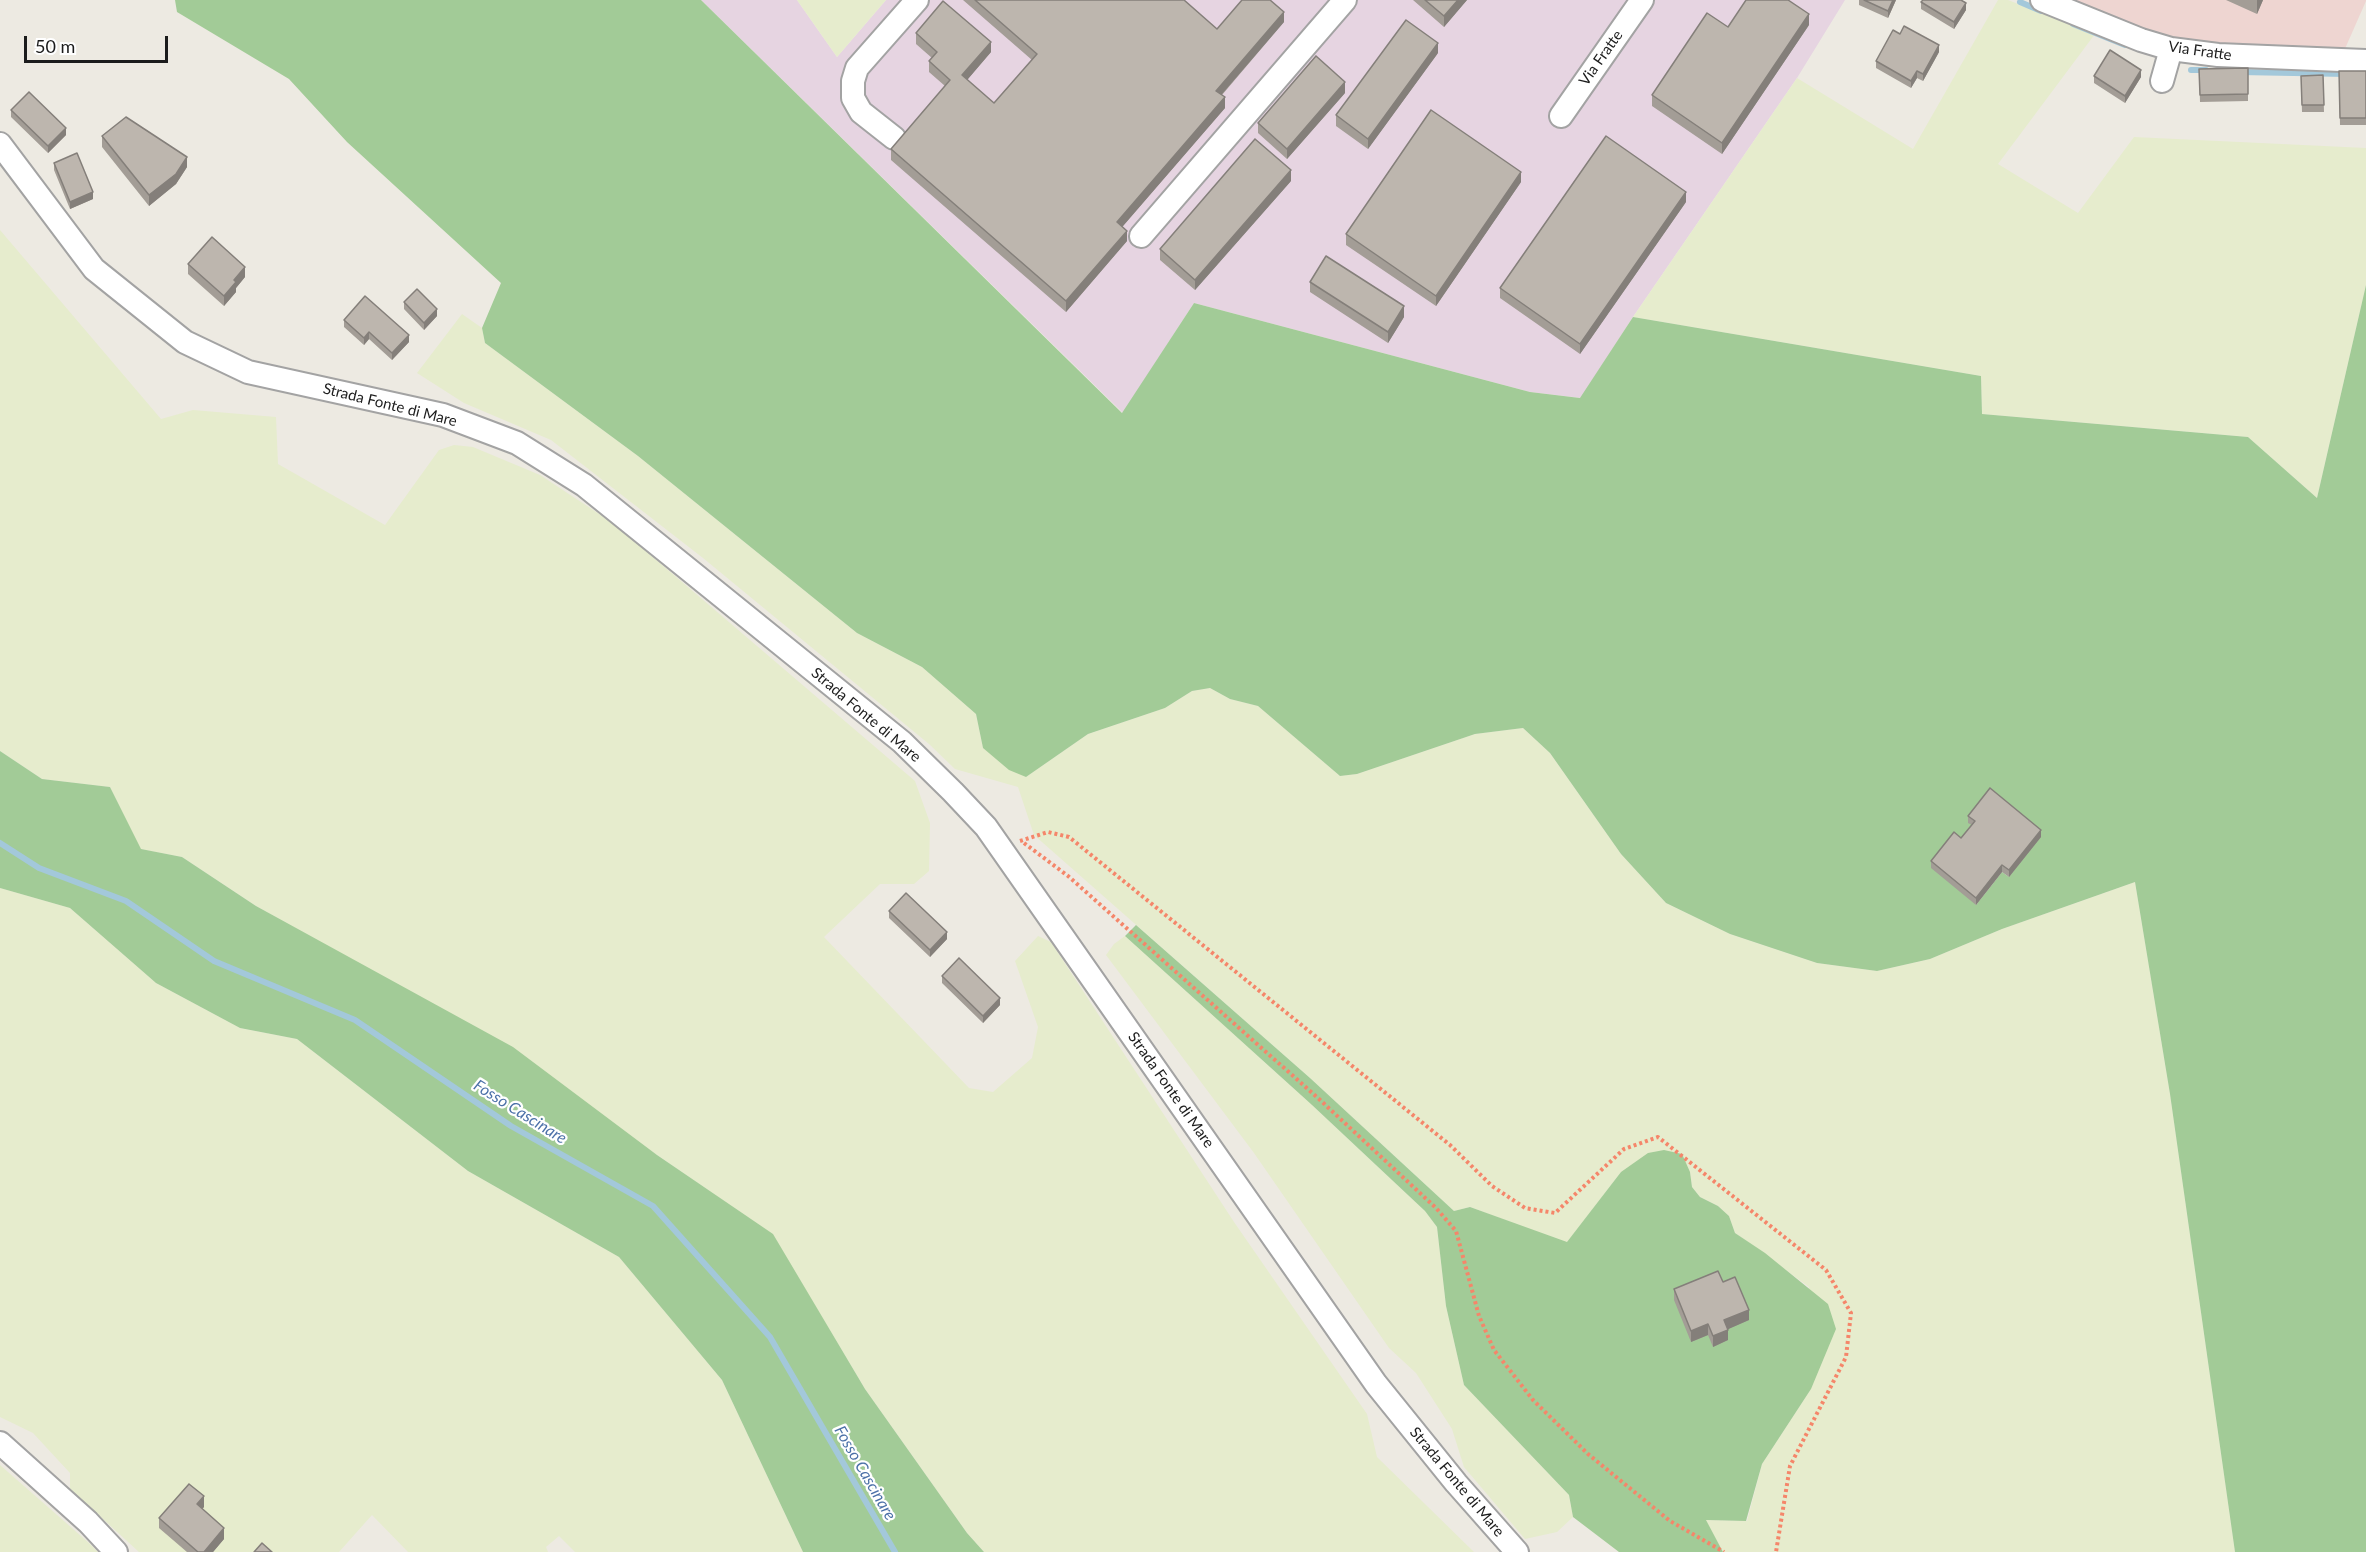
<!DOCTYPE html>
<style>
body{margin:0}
#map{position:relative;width:2366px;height:1552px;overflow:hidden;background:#edeae2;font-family:Lato,sans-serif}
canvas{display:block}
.scale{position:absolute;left:24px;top:36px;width:144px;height:27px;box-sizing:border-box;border:3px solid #1c1c1c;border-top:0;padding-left:8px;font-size:18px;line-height:21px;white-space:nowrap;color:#1c1c1c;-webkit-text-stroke:4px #fff;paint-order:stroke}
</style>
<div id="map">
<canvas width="2366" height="1552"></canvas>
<div class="scale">50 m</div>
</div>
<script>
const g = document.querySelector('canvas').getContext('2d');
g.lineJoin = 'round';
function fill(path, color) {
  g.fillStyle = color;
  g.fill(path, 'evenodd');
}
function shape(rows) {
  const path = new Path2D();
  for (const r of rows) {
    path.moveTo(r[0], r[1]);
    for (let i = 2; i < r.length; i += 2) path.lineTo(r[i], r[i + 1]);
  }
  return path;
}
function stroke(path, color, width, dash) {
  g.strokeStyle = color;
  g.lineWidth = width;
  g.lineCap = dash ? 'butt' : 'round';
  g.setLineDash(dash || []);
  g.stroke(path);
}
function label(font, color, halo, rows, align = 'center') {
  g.font = font + ' Lato,sans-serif';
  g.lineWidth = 4.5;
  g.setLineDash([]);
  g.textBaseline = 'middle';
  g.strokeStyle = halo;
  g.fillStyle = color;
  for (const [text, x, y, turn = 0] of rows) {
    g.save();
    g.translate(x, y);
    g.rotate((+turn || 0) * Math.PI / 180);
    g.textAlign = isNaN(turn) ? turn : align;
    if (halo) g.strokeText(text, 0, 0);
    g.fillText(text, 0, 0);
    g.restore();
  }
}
fill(shape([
 [2069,0,2366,0,2366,1,2344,51,2183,42,2141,29]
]), '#eed5d1');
fill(shape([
 [701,0,797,0,837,57,886,0,1845,0,1797,78,1633,317,1581,398,1530,392,1194,303,1123,413]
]), '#e6d4e1');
fill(shape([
 [797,0,886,0,837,57],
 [1998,0,2008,0,2095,34,1998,164,2078,213,2134,137,2366,148,2366,285,2317,498,2248,437,1982,414,1981,376,1633,317,1797,78,1913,149],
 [0,230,161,419,193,410,276,417,278,464,385,525,439,450,454,445,473,447,540,475,613,523,915,781,930,823,929,871,914,884,880,884,824,937,969,1088,993,1092,1032,1058,1038,1027,1015,961,1038,936,1051,942,1234,1222,1367,1414,1377,1457,1474,1552,984,1552,967,1533,865,1389,772,1234,657,1155,355,962,256,906,182,857,140,849,110,787,42,779,0,751],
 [462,314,482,328,485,343,638,456,857,633,922,667,976,714,983,748,1026,777,1088,734,1165,708,1192,691,1210,688,1230,699,1258,706,1340,776,1357,774,1475,734,1523,728,1550,753,1621,854,1666,903,1730,934,1817,963,1877,971,1930,959,2002,929,2135,882,2170,1094,2235,1552,1723,1552,1705,1520,1747,1521,1762,1464,1811,1389,1809,1287,1735,1233,1729,1216,1718,1206,1700,1197,1692,1187,1690,1172,1621,1172,1567,1243,1470,1207,1454,1211,1310,1078,1034,835,1018,787,955,769,929,744,703,558,551,440,464,403,417,373],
 [0,888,70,908,156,983,240,1028,297,1039,468,1171,619,1257,722,1380,803,1552,575,1552,559,1536,546,1547,548,1552,408,1552,372,1515,339,1552,139,1552,70,1489,70,1473,33,1433,0,1417],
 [1125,936,1312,1105,1425,1211,1437,1227,1446,1306,1464,1385,1569,1495,1573,1517,1557,1532,1525,1539,1464,1467,1452,1429,1416,1373,1389,1348,1254,1153,1106,955,1114,944],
 [0,1465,89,1543,98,1552,0,1552]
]), '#e6eccd');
fill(shape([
 [175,0,701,0,1122,413,1194,303,1530,392,1580,398,1633,317,1981,376,1982,414,2248,437,2317,498,2366,285,2366,1552,2235,1552,2170,1094,2135,882,2002,929,1930,959,1877,971,1817,963,1730,934,1666,903,1621,854,1550,753,1523,728,1475,734,1357,774,1340,776,1258,706,1230,699,1210,688,1192,691,1165,708,1088,734,1026,777,1009,770,983,748,976,714,922,667,857,633,638,456,485,343,482,328,501,283,347,142,289,79,177,12],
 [1975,828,2009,877,2002,872,1976,905,1961,845],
 [0,751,42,779,110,787,141,849,182,857,256,906,513,1047,657,1155,773,1234,865,1389,967,1533,984,1552,803,1552,722,1380,619,1257,468,1171,297,1039,240,1028,156,983,70,908,0,888],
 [1136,925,1310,1078,1454,1211,1470,1207,1567,1242,1621,1172,1648,1153,1664,1150,1682,1154,1690,1172,1692,1187,1700,1197,1718,1206,1729,1216,1735,1233,1765,1253,1828,1304,1836,1329,1811,1389,1762,1464,1746,1521,1706,1520,1723,1552,1619,1552,1573,1517,1569,1495,1464,1385,1446,1306,1437,1227,1425,1211,1312,1105,1125,936]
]), '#a2cb97');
stroke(shape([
 [2020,2,2041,11],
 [2073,24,2125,45],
 [2191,70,2206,70],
 [2240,72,2347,74],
 [0,843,39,868,126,901,214,961,355,1020,511,1126,653,1206,770,1337,895,1552]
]), '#a3c8da', 6);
const minor = shape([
 [2042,0,2141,40,2171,49,2218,55,2366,61],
 [2162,81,2171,49],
 [1561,116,1642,0],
 [894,138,861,112,853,98,853,81,857,68,917,0],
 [0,144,94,269,185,342,248,372,443,415,517,443,584,485,902,742,953,792,986,827,1376,1384,1456,1483,1517,1552],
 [1141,236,1345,0],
 [0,1443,88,1522,116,1552]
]);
stroke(minor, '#a3a3a3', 26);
stroke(shape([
 [1020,841,1048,832,1069,837,1450,1145,1492,1186,1525,1208,1555,1213,1624,1149,1658,1137,1826,1270,1851,1313,1846,1357,1790,1466,1776,1552],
 [1024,843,1068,876,1319,1099,1436,1208,1456,1231,1479,1316,1494,1350,1533,1400,1588,1454,1670,1521,1724,1552]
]), '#f5866a', 4, [3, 3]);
stroke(minor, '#fff', 22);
fill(shape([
 [963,0,1184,0,1217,29,1284,22,1222,95,1225,108,1122,227,1127,241,1066,312,891,160,891,149,945,86,929,72,929,61,932,58,916,44,916,33,991,52,967,80,994,103,1032,60],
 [1413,0,1467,0,1444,27],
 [1859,0,1896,0,1888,18,1859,5],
 [2226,0,2263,0,2257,14],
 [1921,2,1966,10,1954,29,1921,9],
 [1809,25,1722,154,1652,106,1652,95],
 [1900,34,1939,52,1923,81,1917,78,1911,88,1876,68,1876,61],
 [1438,53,1368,149,1336,126,1336,115],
 [2248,68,2248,101,2200,102,2199,69],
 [2339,71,2366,71,2366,125,2340,125],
 [2323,75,2324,112,2302,112,2301,76],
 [2094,76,2141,77,2125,103,2094,83],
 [1345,93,1287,159,1258,133,1258,123],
 [11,110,66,135,48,153,11,117],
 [102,136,187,167,176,184,149,206,102,147],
 [54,163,93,199,70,209,54,170],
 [1291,181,1195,290,1160,260,1160,249],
 [1521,182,1436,306,1346,245,1346,234],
 [1686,202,1580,354,1500,298,1500,288],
 [188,264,245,277,236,288,236,292,224,306,188,274],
 [1310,282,1404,317,1388,343,1310,292],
 [404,302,437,316,424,330,404,309],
 [344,320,409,342,392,360,369,339,364,345,344,327],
 [1968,816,2041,837,2009,877,2002,872,1976,905,1931,868,1931,861,1961,838,1972,825,1968,823],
 [889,911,947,939,930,957,889,918],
 [942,976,1000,1005,983,1023,942,983],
 [1723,1282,1749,1320,1728,1329,1728,1340,1713,1347,1708,1335,1691,1342,1674,1300,1674,1289],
 [204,1507,202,1509,224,1539,213,1552,187,1552,159,1528,159,1518]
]), '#a39d96');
fill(shape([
 [1458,0,1467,0,1444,27,1444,16],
 [1893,0,1896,0,1888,18,1888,11],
 [2257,0,2263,0,2257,14],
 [1966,3,1966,10,1954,29,1954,22],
 [1284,12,1284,22,1216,101,1216,91],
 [1809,14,1809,25,1722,154,1722,143],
 [991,42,991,52,962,86,962,75],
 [1438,43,1438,53,1368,149,1368,139],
 [1939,45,1939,52,1923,81,1923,74],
 [2141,70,2141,77,2125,103,2125,96],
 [1917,71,1917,78,1911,88,1911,81],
 [1345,82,1345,93,1287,159,1287,149],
 [1225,97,1225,108,1117,233,1117,222],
 [66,128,66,135,48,153,48,146],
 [187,157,187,167,176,184,149,206,149,195],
 [1291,170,1291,181,1195,290,1195,280],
 [1521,172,1521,182,1436,306,1436,296],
 [93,192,93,199,70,209,70,202],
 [1686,192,1686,202,1580,354,1580,344],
 [1127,231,1127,241,1066,312,1066,301],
 [245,267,245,277,236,288,236,292,224,306,224,296,234,280],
 [1404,306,1404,317,1388,343,1388,332],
 [437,309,437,316,424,330,424,323],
 [369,332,369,339,364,345,364,338],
 [409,335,409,342,392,360,392,353],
 [2041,830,2041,837,2009,877,2009,870],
 [2002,865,2002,872,1976,905,1976,898],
 [947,932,947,939,930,957,930,950],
 [1000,998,1000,1005,983,1023,983,1016],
 [1749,1310,1749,1320,1724,1331,1724,1320],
 [1708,1324,1708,1335,1691,1342,1691,1331],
 [1728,1330,1728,1340,1713,1347,1713,1336],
 [204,1496,204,1507,197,1515,197,1504],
 [224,1528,224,1539,213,1552,204,1552]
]), '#847f7a');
const building = shape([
 [975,0,1184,0,1217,29,1242,0,1270,0,1284,12,1216,91,1225,97,1117,222,1127,231,1066,301,891,149,950,80,929,61,937,52,916,33,943,1,991,42,962,75,994,103,1037,54,975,0],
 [1425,0,1458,0,1444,16,1425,0],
 [1746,0,1788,0,1809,14,1722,143,1652,95,1707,13,1728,27,1746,0],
 [1864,0,1893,0,1888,11,1864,0],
 [1923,0,1961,0,1966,3,1954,22,1921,2,1923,0],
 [1406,20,1438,43,1368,139,1336,115,1406,20],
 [1904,26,1939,45,1923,74,1917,71,1911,81,1876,61,1893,30,1900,34,1904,26],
 [2110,50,2141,70,2125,96,2094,76,2110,50],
 [1316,56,1345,82,1287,149,1258,123,1316,56],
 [2248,68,2248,94,2200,95,2199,69,2248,68],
 [2339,71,2366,71,2366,118,2340,118,2339,71],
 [2323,75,2324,105,2302,105,2301,76,2323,75],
 [29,92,66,128,48,146,11,110,29,92],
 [1431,110,1521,172,1436,296,1346,234,1431,110],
 [126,117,187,157,176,174,149,195,102,136,126,117],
 [1606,136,1686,192,1580,344,1500,288,1606,136],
 [1255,139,1291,170,1195,280,1160,249,1255,139],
 [77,153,93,192,70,202,54,163,77,153],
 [212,237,245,267,234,280,236,282,224,296,188,264,212,237],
 [1326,256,1404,306,1388,332,1310,282,1326,256],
 [417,289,437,309,424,323,404,302,417,289],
 [365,296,409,335,392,353,369,332,364,338,344,320,365,296],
 [1990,788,2041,830,2009,870,2002,865,1976,898,1931,861,1954,832,1961,838,1975,821,1968,816,1990,788],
 [906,893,947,932,930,950,889,911,906,893],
 [959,958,1000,998,983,1016,942,976,959,958],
 [1718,1271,1723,1282,1735,1277,1749,1310,1724,1320,1728,1330,1713,1336,1708,1324,1691,1331,1674,1289,1718,1271],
 [189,1484,204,1496,197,1504,224,1528,204,1552,198,1552,159,1518,189,1484],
 [262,1543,272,1552,254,1552,262,1543]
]);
fill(building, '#bdb6ae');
stroke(building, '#847f7a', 1.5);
label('15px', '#1c1c1c', '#fff', [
 ["Via Fratte",2200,51,8],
 ["Via Fratte",1601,58,-55],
 ["Strada Fonte di Mare",390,405,14],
 ["Strada Fonte di Mare",866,715,40],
 ["Strada Fonte di Mare",1171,1090,55],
 ["Strada Fonte di Mare",1457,1482,50]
]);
label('italic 16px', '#4c71a8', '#fff', [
 ["Fosso Cascinare",520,1112,32],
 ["Fosso Cascinare",865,1473,60]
]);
</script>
